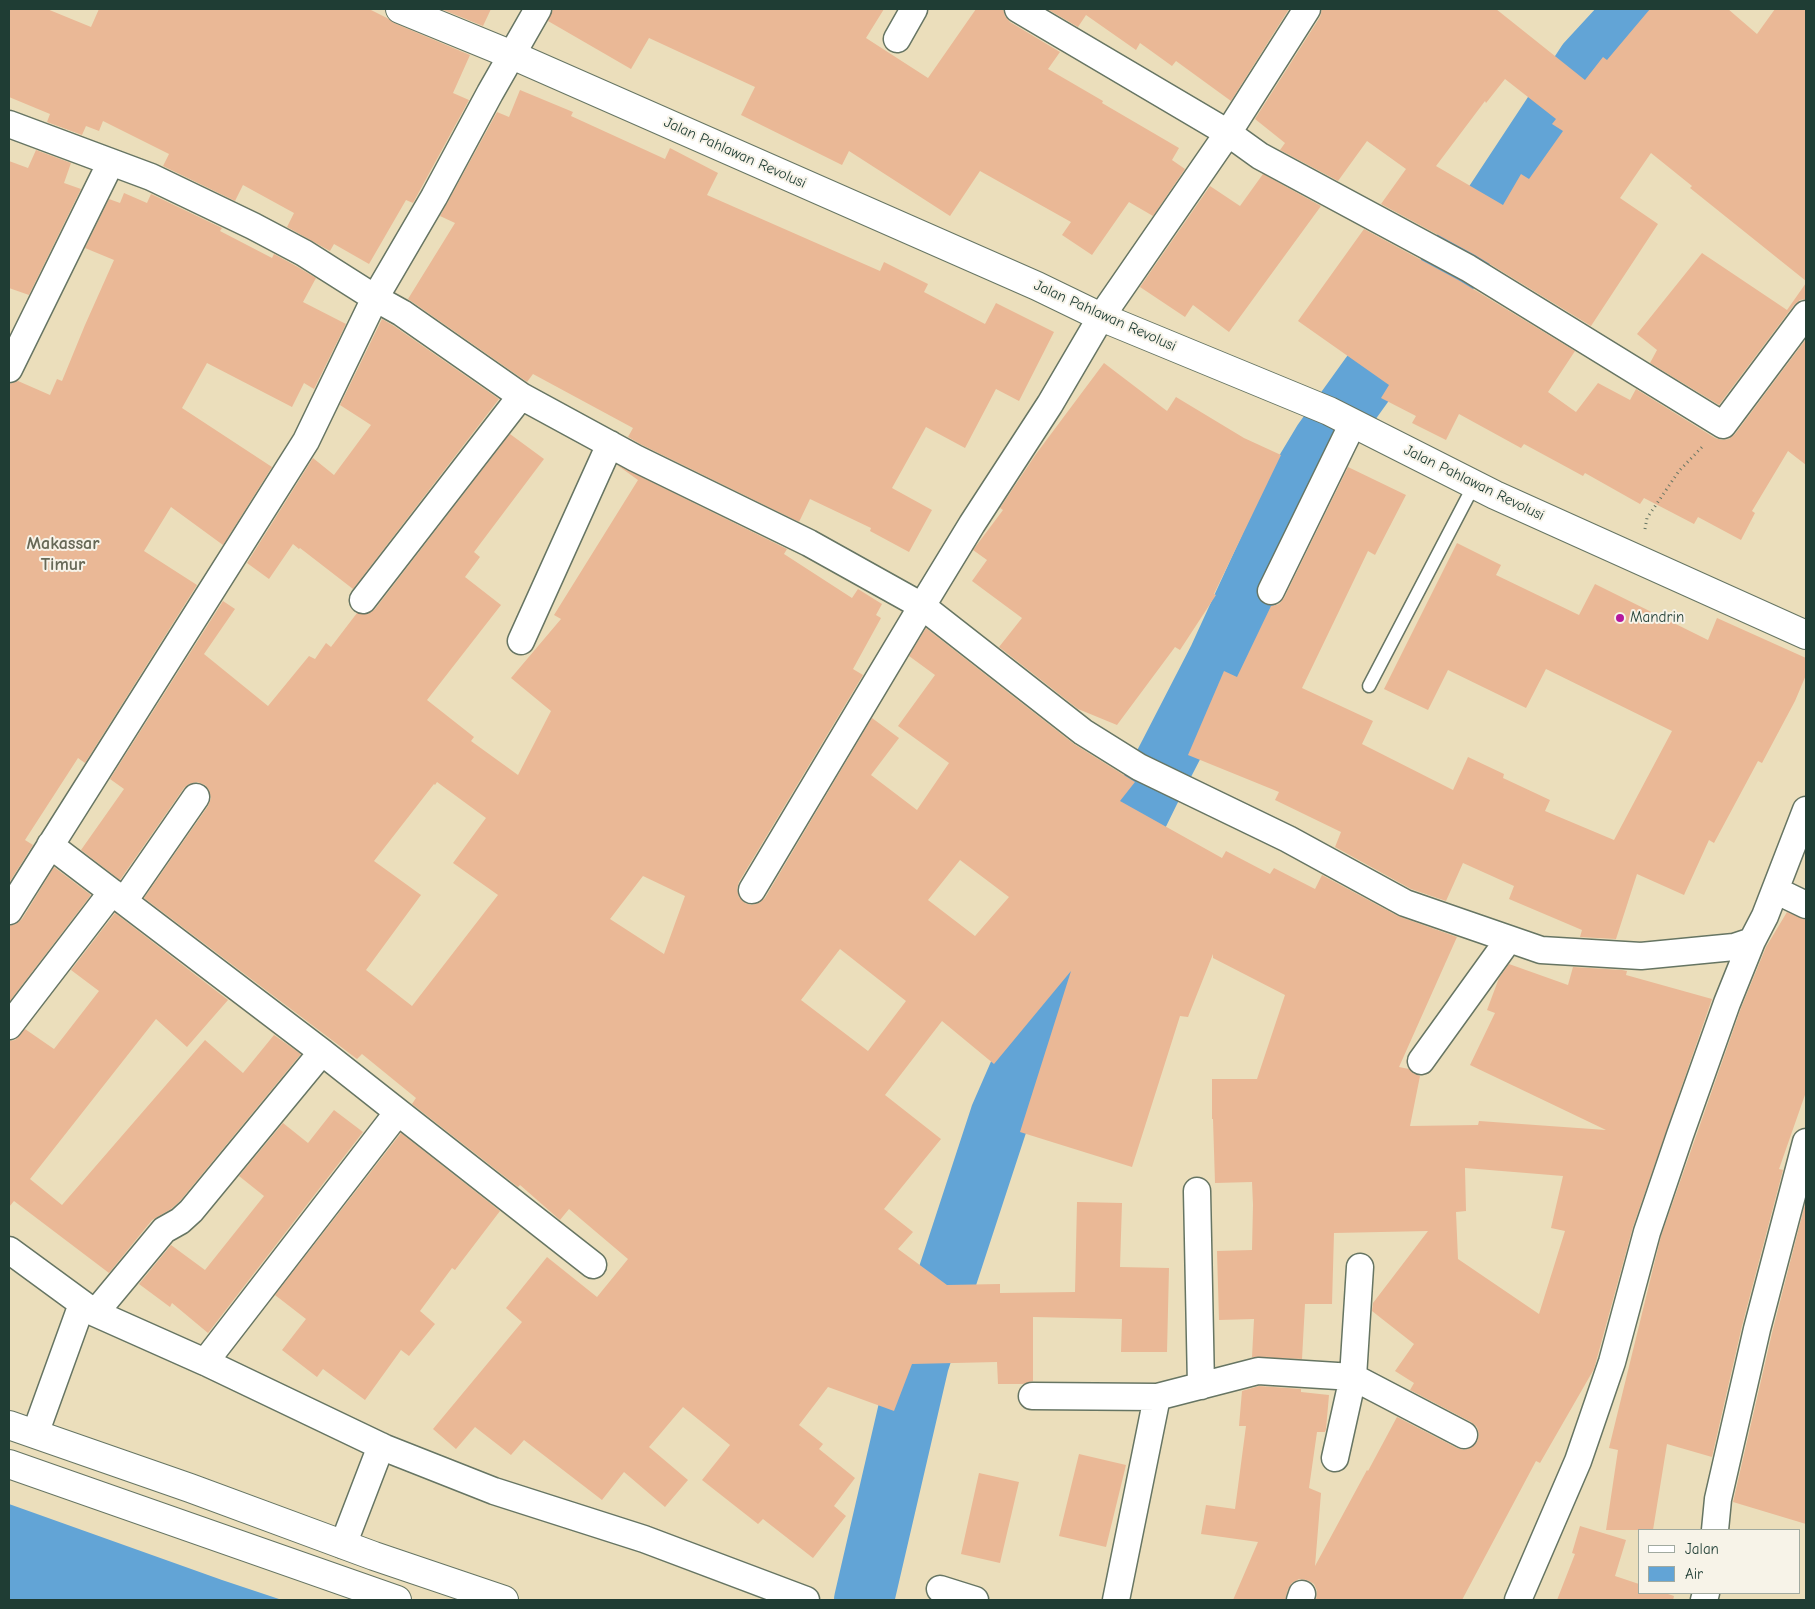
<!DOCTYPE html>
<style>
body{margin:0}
#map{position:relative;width:1815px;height:1609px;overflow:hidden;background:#ebdebb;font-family:"Comic Neue",sans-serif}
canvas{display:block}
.frame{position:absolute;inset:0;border:10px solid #1f3d34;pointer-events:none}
.legend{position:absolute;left:1638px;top:1529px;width:162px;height:65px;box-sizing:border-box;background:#f7f3e8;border:1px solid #a1aaa0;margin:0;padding:6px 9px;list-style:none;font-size:15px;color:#1f3d34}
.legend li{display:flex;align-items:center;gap:10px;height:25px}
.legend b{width:25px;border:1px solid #a1aaa0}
</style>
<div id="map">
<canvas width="1815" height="1609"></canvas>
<div class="frame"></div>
<ul class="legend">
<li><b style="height:6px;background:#fff"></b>Jalan</li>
<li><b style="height:14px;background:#62a4d6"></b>Air</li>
</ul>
</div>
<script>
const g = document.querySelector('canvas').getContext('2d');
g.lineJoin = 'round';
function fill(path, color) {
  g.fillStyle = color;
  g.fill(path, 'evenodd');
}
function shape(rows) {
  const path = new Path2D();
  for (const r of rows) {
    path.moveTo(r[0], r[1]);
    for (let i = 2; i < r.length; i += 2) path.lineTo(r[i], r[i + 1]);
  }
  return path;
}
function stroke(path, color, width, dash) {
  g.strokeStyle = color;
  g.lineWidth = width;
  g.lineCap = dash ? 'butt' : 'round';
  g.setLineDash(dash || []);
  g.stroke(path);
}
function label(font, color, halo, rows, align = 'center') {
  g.font = font + ' "Comic Neue",sans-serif';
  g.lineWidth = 4;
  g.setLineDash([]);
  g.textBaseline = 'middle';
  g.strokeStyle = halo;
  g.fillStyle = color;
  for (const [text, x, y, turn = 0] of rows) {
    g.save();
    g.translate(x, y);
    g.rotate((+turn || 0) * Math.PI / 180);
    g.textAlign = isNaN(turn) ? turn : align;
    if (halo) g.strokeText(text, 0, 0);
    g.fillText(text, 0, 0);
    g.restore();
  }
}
fill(shape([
 [9,1504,222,1580,282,1600,9,1600]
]), '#62a4d6');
stroke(shape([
 [864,1600,919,1363,1000,1116,1075,944,1150,791,1218,659,1302,476,1323,441,1369,377,1438,288,1587,62,1636,9]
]), '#62a4d6', 60);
fill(shape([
 [9,9,47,9,91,27,99,9,369,9,387,18,394,23,470,55,453,93,469,100,413,203,406,200,369,264,334,244,330,251,287,227,294,213,243,185,235,201,163,166,169,154,103,121,99,131,86,126,82,135,47,122,50,114,9,97],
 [441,9,491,9,483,26],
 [553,9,884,9,866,38,928,78,976,9,1003,9,1005,16,1010,22,1060,52,1048,69,1103,101,1102,103,1179,148,1172,160,1185,169,1153,216,1129,202,1092,255,1062,235,1071,222,980,171,950,216,849,151,842,165,741,115,755,87,649,38,631,69,548,21],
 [1047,9,1289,9,1231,101,1176,61,1172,66,1140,43,1136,50,1086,15,1078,27],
 [1322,9,1496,9,1585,80,1603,57,1607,60,1650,9,1728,9,1757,34,1775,9,1806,9,1806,281,1690,188,1692,186,1651,153,1620,198,1658,224,1591,326,1475,255,1381,204,1406,169,1367,141,1338,181,1280,150,1285,143,1255,119,1320,17],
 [1505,79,1556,119,1552,124,1563,131,1529,179,1521,174,1503,205,1436,166,1485,101,1486,103],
 [520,90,573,112,571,116,665,159,670,148,693,160,718,173,707,195,880,271,884,262,928,284,924,292,985,324,996,303,1054,332,1019,401,996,389,965,448,926,427,892,488,932,510,909,552,870,531,871,528,810,499,799,522,642,445,628,437,633,428,533,374,527,382,408,299,455,223,440,216,497,112,509,117],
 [36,150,71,163,64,183,81,189,29,295,9,288,9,161,28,168],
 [1263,174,1321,206,1229,332,1193,305,1185,317,1140,287,1210,186,1240,206],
 [124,193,147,203,151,194,222,228,220,231,272,258,274,254,296,266,316,278,303,302,346,324,314,389,304,383,292,407,207,363,182,408,272,467,223,545,171,507,144,551,197,585,85,763,78,758,25,840,33,845,9,883,9,384,18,381,50,395,57,379,62,381,85,325,114,260,85,248,109,199,120,203],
 [1364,229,1460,281,1575,351,1548,392,1576,412,1598,383,1630,400,1636,389,1715,438,1722,440,1729,439,1735,434,1806,339,1806,465,1788,451,1752,511,1755,513,1741,540,1698,517,1694,524,1644,498,1640,504,1585,473,1583,476,1524,444,1521,448,1459,414,1446,440,1412,423,1416,416,1381,398,1389,385,1298,321],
 [1702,253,1787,310,1806,283,1806,299,1800,300,1794,305,1719,405,1650,363,1657,350,1637,334],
 [382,319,394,326,499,399,353,589,300,548,299,549,293,544,269,579,247,563,313,458,334,475,371,425,340,405],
 [1104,363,1167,411,1176,397,1244,438,1281,455,1214,594,1216,595,1180,650,1175,647,1117,725,1078,709,999,647,1022,618,972,581,987,560,973,550,1003,510,1000,508,1036,454],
 [510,434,544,459,474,552,480,557,465,577,501,605,427,700,474,737,471,741,518,775,551,711,511,678,561,619,554,615,638,480,617,465,787,549,784,554,852,598,858,589,882,604,876,615,881,618,853,669,863,675,739,882,737,889,739,897,745,903,751,905,759,903,765,898,872,718,899,738,871,775,917,810,949,763,898,726,935,675,909,656,926,628,1074,744,1135,782,1120,801,1222,858,1226,851,1270,874,1274,868,1315,889,1322,875,1398,916,1457,937,1399,1067,1409,1069,1413,1073,1420,1076,1410,1126,1478,1125,1479,1121,1606,1130,1470,1065,1495,1013,1487,1010,1499,978,1509,964,1568,985,1573,967,1622,970,1627,971,1626,975,1712,999,1633,1227,1594,1369,1540,1463,1536,1461,1462,1600,1316,1600,1317,1591,1314,1584,1307,1580,1299,1579,1292,1583,1288,1589,1285,1600,1233,1600,1258,1542,1201,1534,1206,1505,1235,1509,1246,1426,1239,1426,1242,1391,1259,1386,1301,1389,1301,1392,1329,1395,1326,1429,1325,1432,1317,1432,1309,1488,1321,1493,1315,1566,1367,1470,1368,1471,1397,1417,1457,1448,1464,1450,1472,1447,1477,1442,1479,1435,1477,1427,1471,1422,1410,1390,1414,1383,1395,1371,1414,1344,1372,1311,1373,1303,1428,1231,1334,1233,1332,1304,1305,1304,1302,1359,1252,1357,1254,1319,1219,1320,1217,1251,1252,1250,1253,1205,1252,1182,1215,1183,1213,1119,1212,1119,1212,1079,1257,1079,1285,995,1213,958,1213,954,1188,1017,1180,1016,1132,1167,1020,1132,1071,971,994,1064,942,1021,885,1095,941,1139,884,1209,913,1232,898,1249,947,1285,1000,1284,1000,1293,1075,1292,1077,1202,1122,1203,1120,1267,1169,1268,1167,1352,1121,1352,1122,1319,1033,1317,1033,1381,1023,1384,998,1384,997,1362,912,1364,894,1411,828,1387,799,1425,823,1444,819,1449,855,1478,834,1506,846,1516,813,1558,763,1519,758,1524,702,1480,730,1445,683,1407,649,1447,688,1480,665,1507,624,1472,602,1500,524,1440,511,1455,475,1427,456,1449,433,1429,522,1322,506,1308,547,1257,597,1297,628,1259,569,1209,560,1220,520,1185,518,1187,412,1104,416,1098,362,1054,357,1059,144,898,208,806,211,798,209,790,205,785,197,782,189,784,184,788,120,880,81,850,124,789,110,779,223,601,235,609,204,654,268,706,309,656,315,659,326,643,331,647,357,613,368,614,375,609],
 [437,782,486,818,453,863,498,895,412,1006,366,970,421,895,374,861,434,784,435,785],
 [960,860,1009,897,975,936,928,900],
 [643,876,685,896,664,954,610,919],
 [840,949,906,1001,868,1051,801,1000],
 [1465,1168,1563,1176,1551,1228,1565,1231,1539,1314,1458,1259,1456,1212,1466,1211],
 [1348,467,1406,495,1375,555,1368,551,1302,688,1373,721,1362,744,1453,790,1468,757,1504,774,1503,778,1550,800,1545,811,1614,840,1672,731,1546,669,1526,708,1448,670,1428,710,1384,689,1457,543,1501,565,1496,575,1579,615,1595,584,1708,640,1717,618,1806,658,1806,675,1795,701,1762,763,1758,761,1714,843,1709,840,1684,895,1637,874,1616,939,1580,937,1582,930,1509,899,1514,886,1463,863,1446,901,1411,889,1335,847,1341,832,1275,800,1279,792,1188,755,1224,671,1237,677,1271,606,1279,604,1284,598],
 [54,867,91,895,9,1002,9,926,16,924,22,919],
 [1787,912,1806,920,1806,1092,1779,1169,1783,1170,1742,1326,1712,1457,1667,1444,1653,1530,1606,1530,1618,1450,1609,1448,1661,1236,1741,1008,1766,947],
 [115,913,228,1000,187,1047,156,1019,30,1179,62,1205,205,1040,243,1073,274,1035,301,1054,180,1201,171,1209,152,1220,109,1273,14,1201,9,1207,9,1041,15,1040,25,1029,54,1049,99,991,71,970],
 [334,1110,363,1132,208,1333,172,1303,170,1307,139,1284,171,1245,205,1270,264,1196,239,1176,283,1123,308,1143],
 [401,1133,500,1211,455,1270,452,1268,420,1311,435,1324,409,1356,401,1350,365,1400,323,1369,317,1377,282,1350,306,1319,275,1295],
 [1806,1200,1806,1524,1733,1502,1772,1333],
 [1079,1454,1126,1465,1106,1547,1059,1536],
 [979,1473,1019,1482,1000,1563,961,1554],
 [1580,1526,1626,1540,1615,1576,1639,1584,1639,1593,1665,1593,1674,1596,1673,1600,1557,1600,1575,1554,1572,1553]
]), '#eab896');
const service = shape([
 [1369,686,1474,485]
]);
const minor = shape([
 [1018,9,1228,133,1260,156,1468,268,1723,425,1806,314],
 [897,39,914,9],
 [9,124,151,177,253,226,304,253,375,298,434,197,490,93,538,9],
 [9,369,111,162],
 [1271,591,1353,423],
 [363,600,521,396],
 [521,641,610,444],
 [50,845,322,1052,398,1112,205,1362],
 [752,890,922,606,1083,732,1139,767,1288,839,1405,903,1541,950,1641,956,1734,947,1752,941,1765,916,1806,810],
 [1775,890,1806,905],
 [124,901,196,797],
 [9,911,306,441,375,298,402,313,521,396,635,458,809,543,922,606,972,524,1050,404,1101,317,1228,133,1307,9],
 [9,1026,112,892],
 [1421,1061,1509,939],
 [398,1112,593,1265],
 [1197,1191,1201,1386],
 [9,1250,95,1313,205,1362,385,1448,494,1491,644,1539,806,1600],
 [95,1313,164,1230,180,1221,191,1211,322,1052],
 [1032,1396,1157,1397],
 [35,1434,82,1304],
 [1335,1458,1353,1377,1360,1267],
 [1715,1530,1718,1499,1757,1329,1806,1142],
 [343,1545,381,1446],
 [940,1589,975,1600],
 [1116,1600,1157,1397,1258,1371,1353,1377,1464,1435],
 [1300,1600,1302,1594],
 [1518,1600,1578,1461,1612,1362,1647,1232,1680,1135,1727,1003,1752,941],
 [1704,1600,1706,1593]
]);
const tertiary = shape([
 [400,9,512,55,1037,286,1101,317,1329,411,1495,495,1806,635],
 [9,1425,190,1488,374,1556,504,1600],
 [9,1464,397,1600]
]);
stroke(service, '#667563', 15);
stroke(minor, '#667563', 29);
stroke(tertiary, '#667563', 30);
stroke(shape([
 [1645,529,1647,518,1679,471,1702,447]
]), '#667563', 3, [1, 4]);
stroke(service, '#fff', 12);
stroke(minor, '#fff', 26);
stroke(tertiary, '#fff', 28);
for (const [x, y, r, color] of [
 [1620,618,5,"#b5179e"]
]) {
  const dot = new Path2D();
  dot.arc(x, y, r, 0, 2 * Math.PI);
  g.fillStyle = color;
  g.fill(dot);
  stroke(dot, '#f7f3e8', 2);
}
label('15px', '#1f3d34', '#f7f3e8', [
 ["Jalan Pahlawan Revolusi",735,153,24],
 ["Jalan Pahlawan Revolusi",1105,316,24],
 ["Jalan Pahlawan Revolusi",1474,483,26]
]);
label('15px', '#1f3d34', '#f7f3e8', [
 ["Mandrin",1630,618]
], 'left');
label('bold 18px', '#666856', '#f7f3e8', [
 ["Makassar",63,544],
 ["Timur",63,565]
]);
</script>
